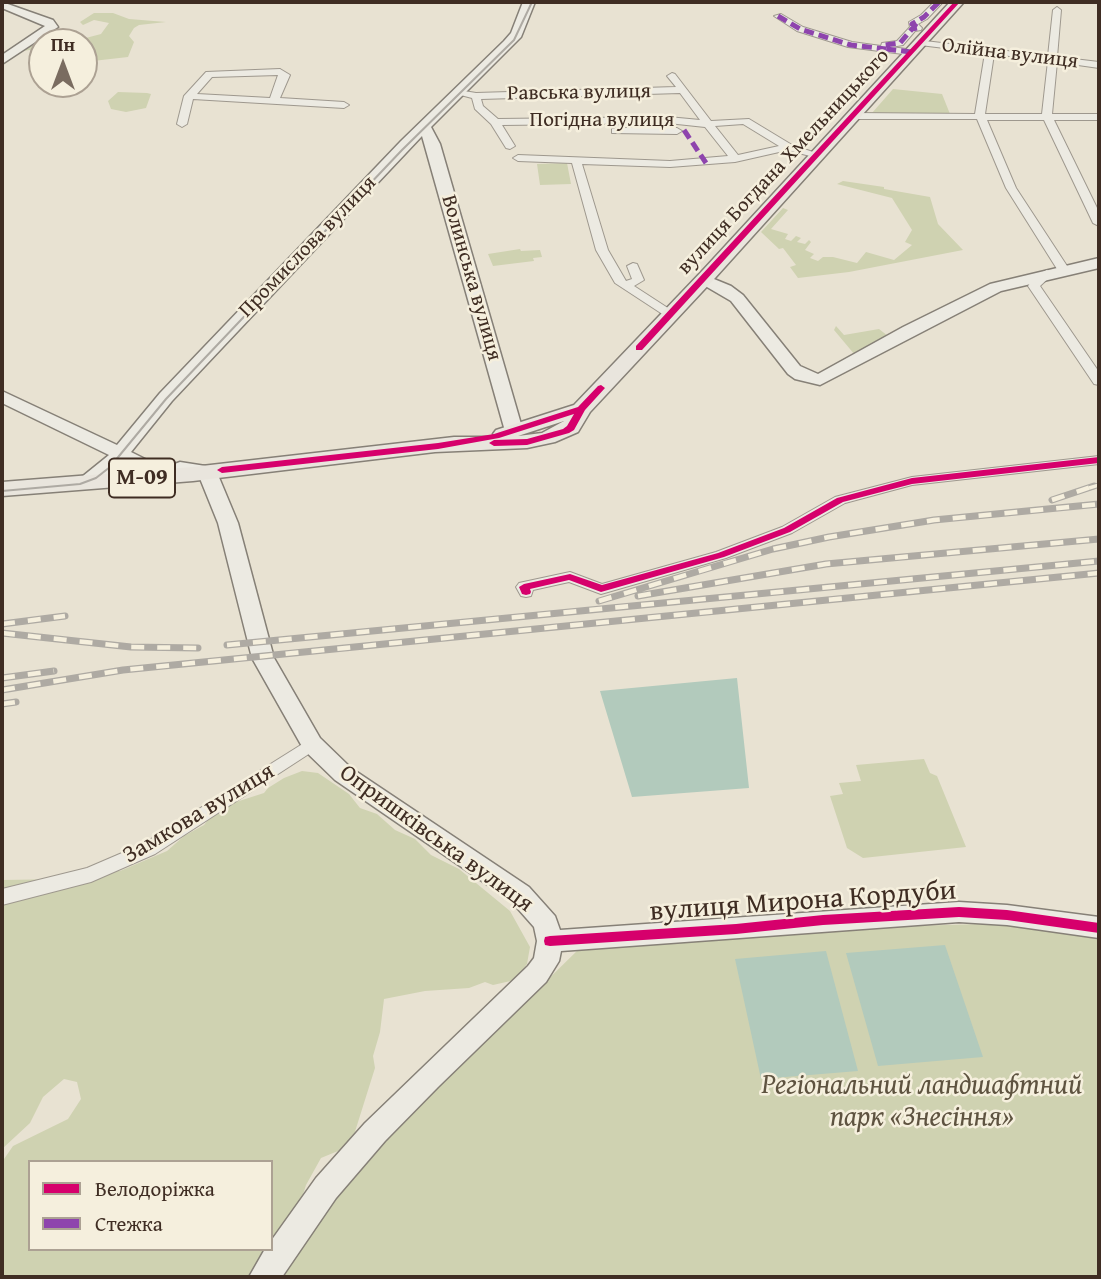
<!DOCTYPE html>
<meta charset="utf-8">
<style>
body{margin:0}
#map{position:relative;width:1101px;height:1279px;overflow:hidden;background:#e8e2d2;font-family:"Gentium Book Plus",serif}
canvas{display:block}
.frame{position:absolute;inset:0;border:4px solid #3f2d23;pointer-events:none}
.legend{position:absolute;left:28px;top:1160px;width:245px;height:91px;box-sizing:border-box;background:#f5efdd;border:2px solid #aca193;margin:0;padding:9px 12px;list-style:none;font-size:21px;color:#3f2d23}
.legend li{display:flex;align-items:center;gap:14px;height:35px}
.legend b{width:35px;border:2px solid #aca193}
.north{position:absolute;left:28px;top:28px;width:70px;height:70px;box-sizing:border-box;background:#f5efdd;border:2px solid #aca193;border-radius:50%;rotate:0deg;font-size:19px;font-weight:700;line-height:28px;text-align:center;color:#3f2d23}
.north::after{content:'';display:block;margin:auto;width:24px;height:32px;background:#7a6c60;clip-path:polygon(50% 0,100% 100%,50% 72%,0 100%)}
</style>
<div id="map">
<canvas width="1101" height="1279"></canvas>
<div class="frame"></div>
<ul class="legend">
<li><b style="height:9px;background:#d6006c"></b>Велодоріжка</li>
<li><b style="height:9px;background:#8e44ad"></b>Стежка</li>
</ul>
<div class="north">Пн</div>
</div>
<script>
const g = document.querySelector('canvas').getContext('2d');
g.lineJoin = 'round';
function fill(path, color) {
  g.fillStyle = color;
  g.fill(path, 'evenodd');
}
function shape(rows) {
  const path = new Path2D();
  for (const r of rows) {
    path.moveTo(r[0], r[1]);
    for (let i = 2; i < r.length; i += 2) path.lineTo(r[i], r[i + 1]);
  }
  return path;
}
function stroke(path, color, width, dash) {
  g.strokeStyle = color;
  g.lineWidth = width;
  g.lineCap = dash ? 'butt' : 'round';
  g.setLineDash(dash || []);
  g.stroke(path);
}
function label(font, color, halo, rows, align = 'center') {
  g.font = font + ' "Gentium Book Plus",serif';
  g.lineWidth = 5;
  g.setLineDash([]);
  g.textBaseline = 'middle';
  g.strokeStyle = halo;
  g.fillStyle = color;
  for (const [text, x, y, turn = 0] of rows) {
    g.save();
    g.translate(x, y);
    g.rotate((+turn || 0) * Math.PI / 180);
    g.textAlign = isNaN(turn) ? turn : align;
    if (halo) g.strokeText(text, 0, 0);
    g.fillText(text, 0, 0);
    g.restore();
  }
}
fill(shape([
 [94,13,113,13,129,19,166,22,139,25,134,28,129,36,134,42,128,57,84,62,84,42,42,42,42,48,23,51,47,36,82,39,101,34,109,23,94,20,83,25,80,22],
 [893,89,942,94,950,114,872,113],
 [118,92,147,93,151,94,146,108,126,112,111,109,108,101],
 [567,163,571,184,540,185,537,164],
 [843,181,884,187,884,189,930,197,938,224,963,250,849,272,798,278,790,267,796,265,783,248,779,249,761,232,783,208,788,210,771,229,788,234,785,239,791,241,796,236,801,238,797,242,805,244,809,240,811,242,805,250,814,254,810,258,818,261,823,257,833,257,857,263,866,252,894,260,912,245,905,242,912,230,892,198,837,184],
 [520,249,521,251,540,250,542,257,533,258,534,261,493,266,488,254],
 [836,326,844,335,879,329,888,336,855,355,834,330],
 [924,759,930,773,937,776,966,847,863,858,847,848,830,796,843,794,839,783,861,781,856,765],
 [302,771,318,773,349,794,360,808,377,814,395,830,415,839,431,855,459,869,510,911,530,947,527,964,515,980,493,985,485,982,469,988,425,991,384,999,380,1032,373,1056,375,1068,353,1138,338,1151,321,1158,306,1185,301,1201,271,1244,271,1162,30,1162,30,1249,266,1249,251,1277,2,1277,2,1162,13,1146,68,1119,81,1099,77,1082,64,1079,43,1097,30,1123,2,1149,2,880,66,879,97,871,120,871,167,851,184,836,204,825,210,817,236,802,264,793,268,788,284,778],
 [1099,921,1099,1277,271,1277,315,1208,582,946,792,929]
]), '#cfd2b1');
fill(shape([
 [737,678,749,788,632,797,600,691],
 [945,945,983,1057,878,1066,846,953],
 [826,951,858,1071,761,1079,735,959]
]), '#b2cabc');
const street = shape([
 [934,2,943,2,927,19,918,24,922,28,921,30,915,31,903,45,891,47,914,50,914,54,911,55,848,47,797,31,774,16,781,14,803,27,852,42,881,46,882,43,897,41,910,27,909,22,921,15,934,2],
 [1057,7,1061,10,1057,57,1099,62,1099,68,1057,62,1052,114,1099,114,1099,120,1054,120,1099,212,1099,226,1093,223,1044,120,987,120,1016,188,1069,269,1063,272,1057,269,1006,188,977,119,854,119,849,116,854,113,975,114,985,53,920,45,917,44,917,40,1048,56,1053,10,1057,7],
 [994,54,1048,61,1042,114,985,114,994,54],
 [280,69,290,75,280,98,344,102,349,105,344,108,193,99,187,124,182,127,177,124,184,96,206,72,280,69],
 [278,75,270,98,197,94,212,77,278,75],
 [672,73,675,74,711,121,749,119,792,145,822,155,817,158,788,150,735,162,670,167,582,164,608,250,626,281,632,279,627,266,633,263,637,264,644,280,634,286,674,312,674,318,670,319,615,283,596,250,572,163,518,161,513,158,518,155,670,161,728,156,705,127,668,123,502,125,515,146,510,149,506,148,491,124,475,109,472,98,453,93,458,90,476,93,676,87,667,76,672,73],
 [680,93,700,120,668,117,498,119,483,106,481,99,680,93],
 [743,124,779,146,738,155,715,126,743,124],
 [616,128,677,128,682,131,677,134,612,133,612,129,616,128],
 [1047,270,1053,274,1040,286,1099,372,1099,385,1094,384,1028,286,1035,276,1047,270],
 [1099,456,1099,464,912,485,845,503,792,533,726,558,601,594,569,582,533,590,531,596,526,597,521,596,516,587,519,583,570,572,602,584,716,552,782,527,835,497,912,477,1099,456],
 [312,738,318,740,320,744,318,748,155,854,91,882,2,905,2,889,87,868,143,844,312,738]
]);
const secondary = shape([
 [2,2,53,20,58,27,2,64,2,55,45,26,2,8,2,2],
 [523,2,535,2,521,37,431,127,440,144,523,431,520,435,514,436,505,431,422,136,172,401,131,452,155,464,172,465,180,462,212,467,218,475,238,523,274,658,320,738,351,768,529,887,555,916,560,930,959,902,1007,905,1099,917,1099,938,1007,925,959,922,561,951,559,961,546,982,438,1087,385,1141,336,1198,282,1277,249,1277,265,1249,271,1249,271,1241,316,1178,365,1123,528,966,534,958,537,941,534,927,511,901,335,780,304,750,252,658,218,523,199,476,176,473,168,476,151,475,123,462,117,470,96,484,77,489,70,487,68,483,70,479,83,476,109,455,2,403,2,391,117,445,160,393,401,141,504,41,511,33,523,2],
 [1099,258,1099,268,1001,291,820,385,795,379,788,374,731,301,695,280,697,277,709,277,731,286,743,295,800,366,818,374,903,327,990,284,1099,258]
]);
const primary = shape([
 [950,2,964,2,715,278,590,412,578,432,555,442,527,448,435,452,193,481,2,496,2,482,193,467,454,437,495,437,493,434,496,430,574,405,703,270,950,2],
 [564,421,542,433,518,436,564,421]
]);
stroke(street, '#9e988e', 2);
stroke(secondary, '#868077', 3);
stroke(primary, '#868077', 3);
fill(street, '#eceae2');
fill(secondary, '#eceae2');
fill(primary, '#e9e5dd');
stroke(shape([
 [2,491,80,484,96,478,110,467,166,399,402,150,514,40,532,2]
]), '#aeaaa3', 2);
const railFar1 = shape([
 [1089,488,1099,485]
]);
const rail = shape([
 [1052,500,1094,486],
 [638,596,826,564,1099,539],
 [599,601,773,549,829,537,934,520,1099,504],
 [2,624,65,616],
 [2,633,131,647,198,648],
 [227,645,1099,561],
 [2,678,54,671],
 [2,690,123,670,1099,573],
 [2,704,16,702]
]);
stroke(railFar1, '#aeaaa3', 5);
stroke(rail, '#aeaaa3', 7);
stroke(railFar1, '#f5efdd', 3.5, [10]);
stroke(rail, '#f5efdd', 4.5, [13]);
stroke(shape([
 [778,16,800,29,851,45,886,49],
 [917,27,912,24,924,17,939,2],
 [911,52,886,49,885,45,900,43,912,29,917,28],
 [684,130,706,163]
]), '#8e44ad', 5, [10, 5]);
fill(shape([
 [954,2,960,2,642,350,636,350,636,346,954,2],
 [601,385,605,388,585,410,574,430,569,433,527,445,494,446,489,443,494,440,527,439,563,429,567,426,574,414,499,438,438,449,222,473,217,470,222,467,438,443,494,434,578,407,598,386,601,385],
 [1099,457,1099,463,912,484,843,502,790,532,724,557,601,592,569,580,530,589,531,592,530,594,526,595,522,594,519,587,524,584,570,574,602,585,718,553,784,528,837,498,912,478,1099,457],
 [959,907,1007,910,1099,923,1099,933,1007,920,959,917,823,925,736,934,550,946,545,945,544,941,545,937,550,936,736,924,823,915,959,907]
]), '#d6006c');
label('21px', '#3f2d23', '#f5efdd', [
 ["Олійна вулиця",1010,54,7],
 ["Равська вулиця",579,93,-1],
 ["Погідна вулиця",602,121],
 ["вулиця Богдана Хмельницького",784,162,-47],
 ["Промислова вулиця",308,247,-46],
 ["Волинська вулиця",471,278,74]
]);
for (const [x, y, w] of [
 [142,478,66]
]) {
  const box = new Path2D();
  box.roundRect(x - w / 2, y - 19.5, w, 39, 5);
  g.fillStyle = '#f5efdd';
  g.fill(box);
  stroke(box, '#3f2d23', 2);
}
label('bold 23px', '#3f2d23', null, [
 ["М-09",142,478]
]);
label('24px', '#3f2d23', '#f5efdd', [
 ["Замкова вулиця",199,814,-31],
 ["Опришківська вулиця",436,839,36]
]);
label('28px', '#3f2d23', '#f5efdd', [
 ["вулиця Мирона Кордуби",803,902,-4]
]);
label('italic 28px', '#5e5340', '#f5efdd', [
 ["Регіональний ландшафтний",922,1086],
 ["парк «Знесіння»",922,1118]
]);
</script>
